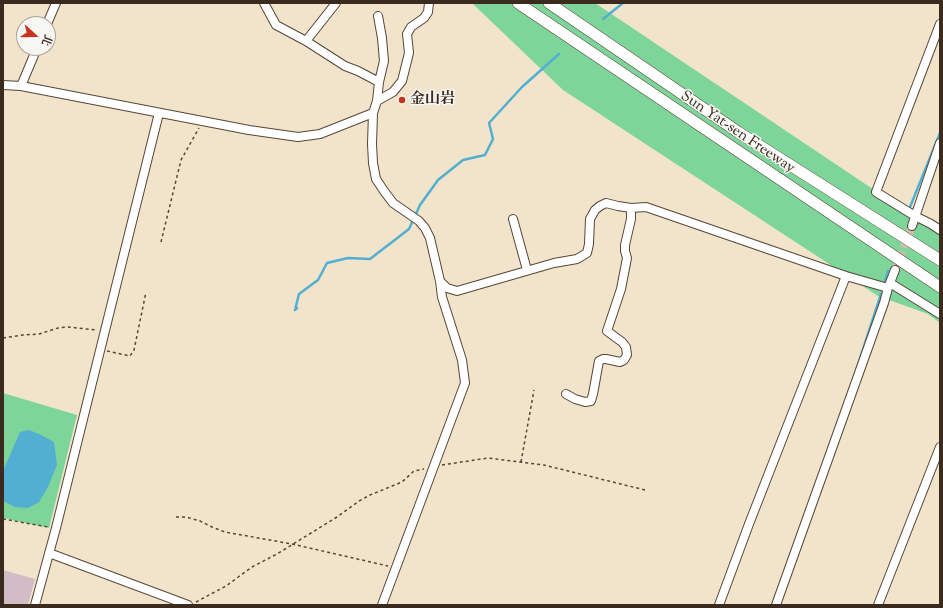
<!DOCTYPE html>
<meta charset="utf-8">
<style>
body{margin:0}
#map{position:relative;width:943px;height:608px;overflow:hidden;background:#f1e4cb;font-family:"Sorts Mill Goudy","Noto Serif TC",serif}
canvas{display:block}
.frame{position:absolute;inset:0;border:4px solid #3b2a1e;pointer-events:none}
.north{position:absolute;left:16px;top:16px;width:40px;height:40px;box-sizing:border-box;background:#f6f6f2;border:1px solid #aba49d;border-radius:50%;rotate:111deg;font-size:11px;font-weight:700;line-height:16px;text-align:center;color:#3b2a1e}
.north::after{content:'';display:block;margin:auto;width:14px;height:18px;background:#c8321e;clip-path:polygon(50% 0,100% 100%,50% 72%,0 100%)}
</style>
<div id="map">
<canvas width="943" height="608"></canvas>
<div class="frame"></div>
<div class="north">北</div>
</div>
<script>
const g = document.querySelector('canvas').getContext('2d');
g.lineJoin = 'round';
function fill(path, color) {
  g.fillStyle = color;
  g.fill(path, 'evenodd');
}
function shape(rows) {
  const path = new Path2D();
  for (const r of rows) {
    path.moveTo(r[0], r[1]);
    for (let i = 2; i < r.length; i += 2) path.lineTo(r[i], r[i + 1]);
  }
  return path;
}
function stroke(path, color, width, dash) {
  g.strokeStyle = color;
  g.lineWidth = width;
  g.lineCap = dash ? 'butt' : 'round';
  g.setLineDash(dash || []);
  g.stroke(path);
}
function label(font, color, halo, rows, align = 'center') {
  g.font = font + ' "Sorts Mill Goudy","Noto Serif TC",serif';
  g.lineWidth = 3;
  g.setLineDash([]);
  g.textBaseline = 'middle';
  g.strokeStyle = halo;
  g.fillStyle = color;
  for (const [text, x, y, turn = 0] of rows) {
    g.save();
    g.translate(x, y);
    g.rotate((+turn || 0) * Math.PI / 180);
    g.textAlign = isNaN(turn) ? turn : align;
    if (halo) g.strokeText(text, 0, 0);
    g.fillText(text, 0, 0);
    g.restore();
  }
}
fill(shape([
 [3,570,35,579,28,605,3,605]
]), '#d2bdc6');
fill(shape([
 [472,3,595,3,940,234,940,323,928,314,878,296,563,90],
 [3,393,77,415,49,528,3,518]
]), '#7dd59a');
fill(shape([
 [29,430,41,435,54,442,57,465,48,487,39,502,28,508,15,507,3,501,3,471,20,432]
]), '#53afd1');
stroke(shape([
 [603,19,623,3],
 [910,207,940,133],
 [884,284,888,271],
 [297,308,295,310,299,294,318,280,327,263,348,258,370,259,409,229,420,205,438,180,463,160,485,155,493,139,489,123,522,87,559,54],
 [856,371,881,294]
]), '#53afd1', 2.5);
stroke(shape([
 [895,270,912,226]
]), '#cdbfa8', 8, [8, 4]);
const minor = shape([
 [264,3,276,25,306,41,345,66,358,71,379,82],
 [378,16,382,38,384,61,379,82,377,101,373,113,372,144,373,163,376,179,384,191,393,203,419,221,425,228,430,238,440,281,442,297,462,360,465,383,382,605],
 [47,24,56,3],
 [940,24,876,192,915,216,931,224,940,230],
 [306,41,336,3],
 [3,85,21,86,249,130,298,137,320,134,373,113],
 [21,86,37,48],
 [377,101,393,92,402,81,409,53,407,34,411,27,424,18,428,12,429,3],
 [513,219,527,270],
 [912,226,940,143],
 [440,281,447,288,457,291,554,263,577,259,587,253,589,244,590,219,595,210,600,206,606,203,618,206,631,208,646,207,846,276],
 [890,283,940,314],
 [566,394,575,399,585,402,591,401,593,394,599,361,603,359,606,359,620,362,624,360,627,355,626,347,622,342,607,331,621,289,627,258,625,251,625,245,631,219,631,208],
 [49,553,188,605],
 [35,605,56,528,159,113],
 [719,605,749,524,846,276,888,288,895,270],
 [776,605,884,303,888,288],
 [878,605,940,447]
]);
const highway = shape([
 [518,3,940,287],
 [549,3,738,132,940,260]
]);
stroke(minor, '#564638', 10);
stroke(highway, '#564638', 12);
stroke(shape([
 [161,242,181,160,199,128],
 [3,338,23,335,39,334,58,328,68,327,96,330],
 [107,351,130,356,134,350,146,292],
 [521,462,534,390],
 [442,465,488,458,544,465,645,490],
 [176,517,186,517,200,521,212,527,225,532,292,544,388,566],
 [3,519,48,527],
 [196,602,226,586,252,567,277,554,337,517,359,501,370,495,402,482,414,471,424,469]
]), '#564638', 1.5, [3, 3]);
stroke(minor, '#fff', 8);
stroke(highway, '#fff', 11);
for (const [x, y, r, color] of [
 [402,100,4,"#c8321e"]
]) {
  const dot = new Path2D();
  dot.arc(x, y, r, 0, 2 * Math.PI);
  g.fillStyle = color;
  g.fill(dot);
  stroke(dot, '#f6f6f2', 1.5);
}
label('bold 15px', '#3b2a1e', '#f6f6f2', [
 ["金山岩",410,100]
], 'left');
label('15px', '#3b2a1e', '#f6f6f2', [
 ["Sun Yat-sen Freeway",737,133,34]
]);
</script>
